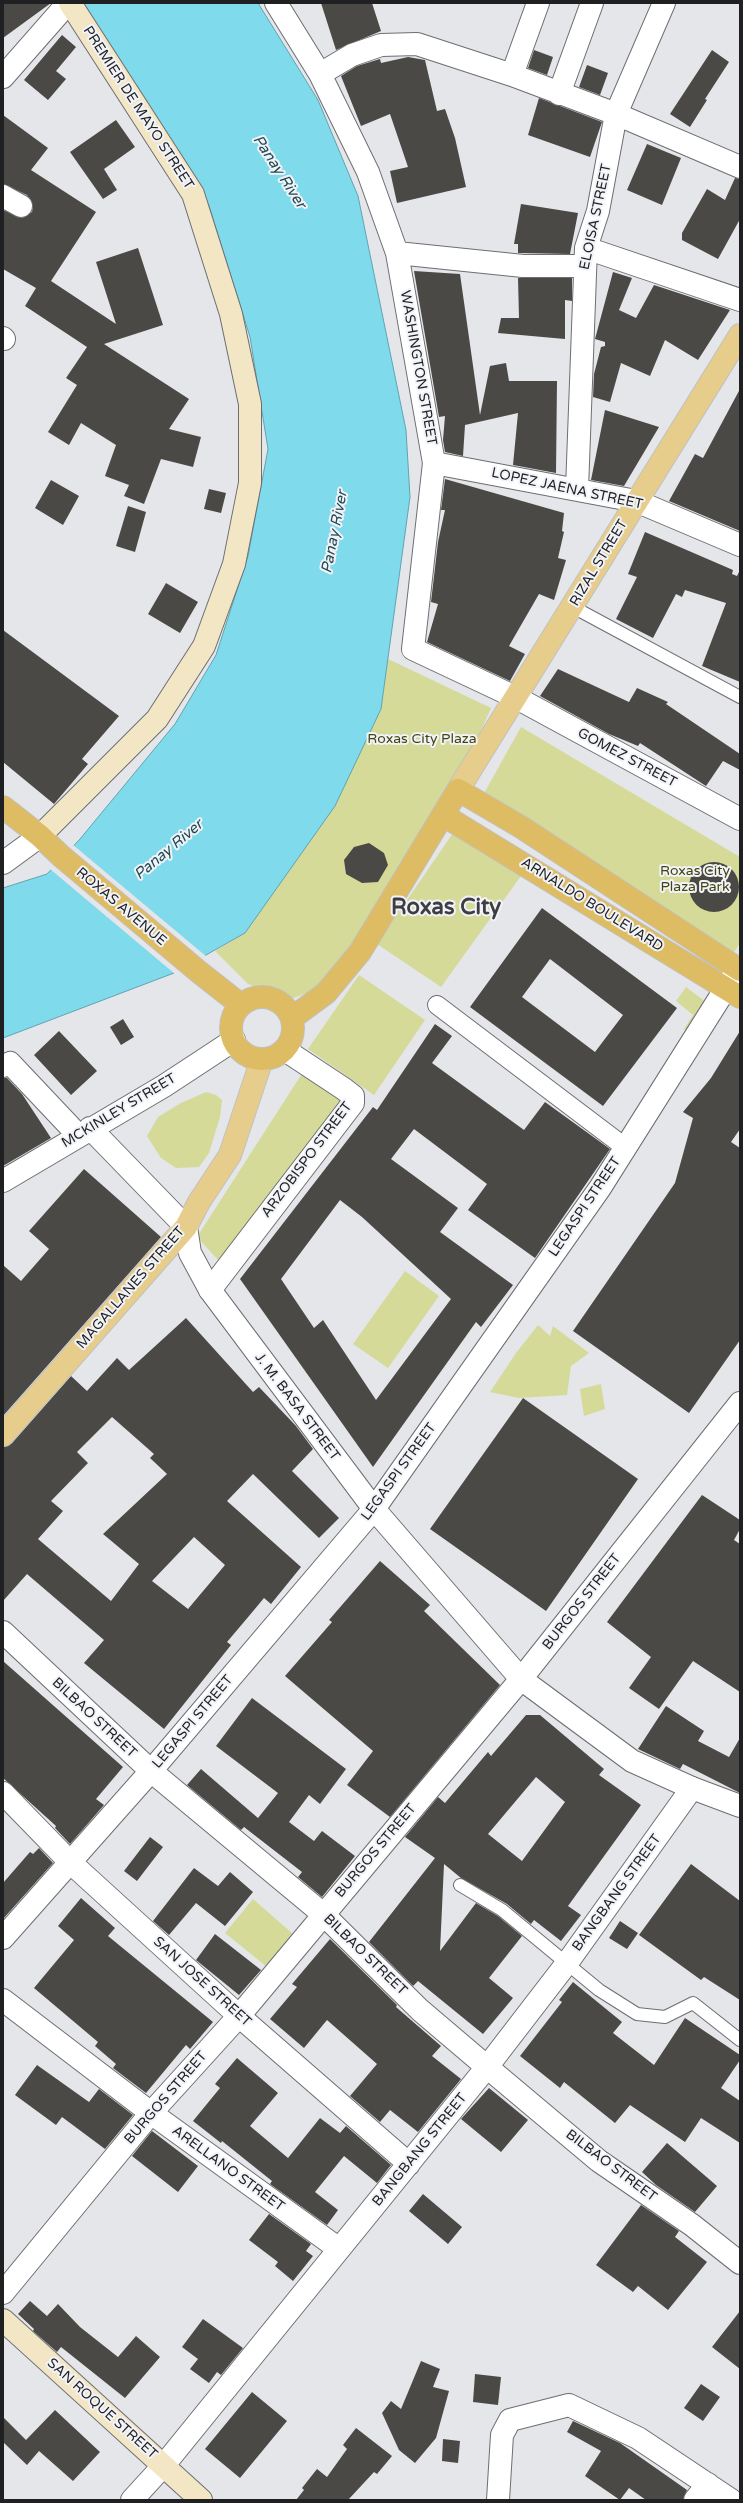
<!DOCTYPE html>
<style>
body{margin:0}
#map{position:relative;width:743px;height:2503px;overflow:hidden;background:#e4e6ea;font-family:"Varela Round",sans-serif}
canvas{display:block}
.frame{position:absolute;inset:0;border:4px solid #1f2022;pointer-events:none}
</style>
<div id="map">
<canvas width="743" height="2503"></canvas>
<div class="frame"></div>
</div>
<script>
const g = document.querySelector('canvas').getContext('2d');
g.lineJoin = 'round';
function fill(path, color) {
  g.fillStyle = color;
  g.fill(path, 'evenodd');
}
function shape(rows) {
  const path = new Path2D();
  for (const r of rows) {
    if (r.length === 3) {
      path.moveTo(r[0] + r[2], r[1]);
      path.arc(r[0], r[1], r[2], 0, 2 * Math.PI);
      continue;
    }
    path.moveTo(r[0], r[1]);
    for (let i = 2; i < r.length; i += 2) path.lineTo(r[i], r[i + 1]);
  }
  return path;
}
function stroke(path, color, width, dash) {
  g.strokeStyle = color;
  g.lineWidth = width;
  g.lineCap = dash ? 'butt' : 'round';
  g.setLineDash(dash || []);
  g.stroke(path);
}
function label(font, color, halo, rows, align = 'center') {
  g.font = font + ' "Varela Round",sans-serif';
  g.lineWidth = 4;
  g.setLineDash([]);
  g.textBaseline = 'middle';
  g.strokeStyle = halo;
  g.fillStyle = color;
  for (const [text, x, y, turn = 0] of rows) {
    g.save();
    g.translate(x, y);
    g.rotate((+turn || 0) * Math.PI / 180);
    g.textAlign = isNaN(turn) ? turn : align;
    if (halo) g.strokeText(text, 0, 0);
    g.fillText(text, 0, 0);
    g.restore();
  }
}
fill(shape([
 [388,659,491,708,465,767,347,958,316,989,294,998,277,995,248,984,215,951,245,933,381,709],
 [521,727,740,857,740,943,733,954,483,795],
 [453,833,521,876,441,987,377,944],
 [359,975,425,1020,374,1095,308,1049],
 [686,987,707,1003,688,1032,684,1029,693,1015,676,1001],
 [303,1072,345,1100,221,1263,197,1237],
 [206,1092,216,1095,222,1100,220,1117,209,1153,199,1167,176,1168,161,1158,147,1136,158,1117,181,1103],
 [405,1271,439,1296,388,1368,353,1344],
 [538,1325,550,1336,553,1326,589,1353,571,1366,567,1395,519,1398,490,1392,516,1353],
 [601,1384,605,1409,584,1416,580,1389],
 [253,1899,293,1934,267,1967,225,1933]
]), '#d5da99');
const water = shape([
 [77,3,258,3,318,100,358,196,406,430,410,497,381,709,335,806,245,933,174,973,3,1038,3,888,47,874,80,839,175,724,216,655,248,556,268,449,250,337,209,206,77,3]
]);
fill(water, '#7fdaeb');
stroke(water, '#62a2af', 1);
fill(shape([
 [72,844,207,957,175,974,50,869]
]), '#e4e6ea');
fill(shape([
 [3,3,51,3,3,38],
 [321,3,372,3,381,31,336,50],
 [62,35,76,47,56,71,66,79,48,100,24,80],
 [534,50,553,57,547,75,528,68],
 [712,50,729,62,705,99,707,100,690,127,670,114],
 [408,57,425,60,437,111,445,109,455,138,466,187,397,203,390,171,408,167,390,114,361,126,341,76,357,66,380,59,381,63],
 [587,65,608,73,600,95,579,87],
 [539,98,602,122,590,157,528,135],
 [3,115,48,148,31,170,96,212,51,281,116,324,96,262,138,248,163,325,104,344,189,399,169,429,201,437,193,467,161,459,144,504,124,496,129,485,105,476,116,445,81,423,69,445,48,432,77,385,66,378,87,347,25,306,36,288,3,269,3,210,22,218,32,212,33,206,27,195,3,184],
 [116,120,135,147,104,169,117,190,103,199,70,152],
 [647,144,681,158,662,205,627,190],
 [735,178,740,179,740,219,718,259,682,240,682,233,707,189,725,200],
 [521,204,578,213,570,254,518,253,518,244,514,244],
 [414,271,460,274,480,415,490,366,506,363,509,381,557,381,556,473,513,465,518,413,465,425,463,456,445,452,443,440,445,416,439,417],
 [613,272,632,278,619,310,636,318,654,285,730,310,698,360,665,340,650,376,621,363,610,402,593,397,594,374,601,347,605,346,605,342,595,339],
 [518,278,572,278,572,301,565,300,565,339,498,333,501,318,519,318],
 [740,389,740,531,669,501,695,454,703,458],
 [605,410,659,427,624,486,591,480],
 [445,479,564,513,562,531,564,532,558,558,566,560,554,600,539,594,509,646,525,654,510,681,427,642,438,604,431,602,438,542,445,510,441,510],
 [51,480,79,496,63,525,35,508],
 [209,489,226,493,221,513,204,509],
 [128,506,146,512,135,552,116,546],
 [645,532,733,570,732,574,737,576,740,570,740,682,702,666,726,603,685,590,682,597,676,594,653,638,616,619,637,577,628,574],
 [166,583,198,602,180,633,148,614],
 [3,630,119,716,82,759,88,764,54,804,3,762],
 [558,669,629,702,637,688,668,702,666,704,740,754,740,770,723,761,706,786,640,743,638,746,609,734,540,696],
 [369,843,384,853,388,865,378,882,362,883,346,874,344,860,354,847],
 [714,887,25],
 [542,908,677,1008,603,1106,470,1007],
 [550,959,623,1015,595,1052,522,997],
 [123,1019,134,1037,121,1045,110,1027],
 [435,1024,452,1036,432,1063,524,1130,545,1102,610,1149,535,1258,468,1210,487,1184,414,1129,391,1159,458,1208,440,1232,513,1285,481,1327,476,1322,373,1467,240,1279,373,1107,377,1110],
 [340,1200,362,1217,451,1299,376,1400,323,1320,314,1328,281,1279],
 [59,1031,97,1071,71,1095,34,1055],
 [740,1031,740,1129,731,1142,740,1148,740,1340,689,1413,573,1331,675,1183,693,1118,683,1112,711,1078],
 [3,1078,7,1078,22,1094,51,1138,3,1166],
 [84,1169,161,1237,3,1416,3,1265,21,1281,49,1249,29,1231],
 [186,1318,253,1392,259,1387,296,1426,313,1449,292,1471,339,1518,319,1538,253,1474,227,1501,301,1567,271,1604,264,1598,249,1616,227,1642,231,1645,164,1729,84,1663,104,1640,27,1574,3,1601,3,1447,12,1443,71,1376,87,1391,117,1358,129,1370],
 [112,1417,154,1454,150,1458,167,1474,103,1534,139,1564,111,1601,38,1539,63,1511,51,1501,88,1463,77,1452],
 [194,1537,225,1565,188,1609,152,1581],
 [523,1398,638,1479,546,1611,430,1529],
 [702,1495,740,1520,740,1529,734,1540,740,1544,740,1692,693,1661,659,1709,629,1688,651,1657,607,1622],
 [380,1561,430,1605,424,1611,500,1685,390,1817,347,1785,373,1751,285,1676,332,1622,329,1620],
 [3,1661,123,1767,96,1799,104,1805,70,1844,55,1828,56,1826,3,1778],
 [252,1698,346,1769,320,1804,309,1795,289,1822,314,1841,322,1831,355,1856,322,1897,298,1877,302,1872,244,1827,241,1830,187,1785,201,1769,258,1818,278,1793,216,1746],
 [666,1706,704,1731,698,1741,729,1757,740,1738,740,1793,683,1764,680,1769,638,1749],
 [526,1715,540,1715,604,1769,599,1775,641,1805,568,1906,581,1915,561,1941,534,1920,531,1924,507,1904,461,1878,444,1864,440,1951,476,1903,498,1916,522,1936,489,1978,513,1998,483,2034,418,1981,413,1986,369,1942,435,1858,405,1837,438,1797,445,1803,488,1752,491,1756],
 [536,1777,565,1802,522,1861,488,1834],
 [150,1837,163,1847,137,1881,124,1871],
 [39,1848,53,1863,3,1919,3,1883,30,1852,33,1854],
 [691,1864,740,1901,740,2000,704,1977,701,1980,639,1935],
 [194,1868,218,1886,230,1872,253,1892,225,1926,196,1903,169,1935,153,1921],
 [81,1898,115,1928,108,1936,213,2022,190,2049,186,2045,146,2093,113,2068,116,2064,95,2046,98,2042,34,1988,74,1940,58,1926],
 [620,1921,638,1933,627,1949,609,1938],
 [215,1934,261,1970,239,1995,196,1960],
 [330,1939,397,2005,396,2007,441,2046,432,2056,461,2079,418,2132,390,2110,380,2122,350,2096,377,2064,327,2020,304,2048,270,2019,297,1987,292,1984],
 [573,1982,622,2022,613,2033,654,2065,685,2018,740,2055,740,2060,721,2088,740,2101,740,2143,701,2118,685,2142,630,2105,615,2123,564,2082,560,2088,520,2056,562,2002,559,2000],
 [237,2058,278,2093,250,2126,288,2158,320,2118,340,2133,346,2126,391,2165,377,2183,344,2156,315,2192,338,2210,327,2225,270,2184,272,2181,222,2141,221,2143,193,2121,220,2088,215,2084],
 [37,2065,89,2102,99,2089,133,2115,105,2149,62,2117,56,2125,15,2095],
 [489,2088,528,2120,501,2152,461,2119],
 [152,2131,198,2166,178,2192,132,2156],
 [667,2143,717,2186,695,2212,656,2185,642,2172],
 [423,2194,462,2227,448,2244,409,2211],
 [641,2205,679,2231,675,2237,707,2262,668,2310,638,2286,633,2292,596,2265],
 [269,2214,311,2244,306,2251,313,2256,293,2281,275,2266,278,2262,249,2240],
 [30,2301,47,2316,58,2304,80,2327,118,2357,136,2336,160,2357,125,2398,61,2347,57,2352,33,2331,34,2329,18,2314],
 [740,2311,740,2369,712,2347],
 [203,2319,243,2348,221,2375,217,2372,209,2383,190,2369,198,2359,182,2347],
 [421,2361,440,2369,433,2387,449,2391,436,2438,415,2463,399,2450,382,2413,391,2401,401,2409],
 [475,2374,501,2377,498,2405,473,2402],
 [701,2384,720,2397,703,2421,684,2408],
 [252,2392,287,2421,240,2478,205,2449],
 [55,2410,100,2452,73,2481,39,2451,27,2465,3,2442,3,2417,26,2440],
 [573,2421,620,2443,687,2490,683,2500,646,2500,629,2488,620,2500,585,2476,601,2451,567,2432],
 [356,2428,392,2456,377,2474,374,2472,348,2500,296,2500,304,2490,302,2488,317,2469,327,2477,347,2449,343,2445],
 [443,2439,460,2441,458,2463,442,2461]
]), '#4b4945');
const service = shape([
 [573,607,740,697],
 [460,1885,502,1910,599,1990,637,2014,665,2017,693,2003,740,2040]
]);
const pedestrian = shape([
 [437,1005,626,1148]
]);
const minor = shape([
 [276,3,320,74,368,172,397,253,434,463,413,649,515,697,740,819],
 [320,74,352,55,381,45,417,44,512,75,616,114,740,167],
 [512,75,538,3],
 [559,94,592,3],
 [3,196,21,206],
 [586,248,740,300],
 [397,253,523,266,584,266],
 [3,338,4,339],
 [434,463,636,501,740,545],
 [577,489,586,248,598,211,616,114,664,3],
 [3,1066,10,1063,78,1135],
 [210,1290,353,1103,353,1096,344,1089,285,1050],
 [3,1632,151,1771,323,1914,420,2010,487,2067,599,2161,692,2225,740,2263],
 [3,1793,71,1863,239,2016,409,2164],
 [3,2000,151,2113,339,2249],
 [132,2500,164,2465,487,2067,567,1963,692,1788],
 [498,2500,502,2435,510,2420,569,2405,638,2438,731,2500],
 [695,2500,708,2484]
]);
const tertiary = shape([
 [3,77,68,3],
 [3,863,40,836],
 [90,1128,186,1227,190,1253,210,1290,374,1509,521,1679,632,1761,692,1788,740,1806],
 [3,1181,164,1086,234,1040],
 [3,1938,151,1771,374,1509,600,1188,736,972],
 [3,2293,151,2113,239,2016,521,1679,740,1403]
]);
const secondary = shape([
 [40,836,157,719,204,646,234,564,250,483,250,404,231,314,193,194,70,3],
 [3,2320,201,2500]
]);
const primary = shape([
 [458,790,740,335],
 [3,1435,186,1227,199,1202,230,1155,262,1059]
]);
const trunk = shape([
 [3,807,40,836,61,856,199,972,241,1005],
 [443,815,740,997],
 [262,1028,31],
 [292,1018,326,993,360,952,458,790,521,827,740,970]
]);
stroke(service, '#6d6e72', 14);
stroke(pedestrian, '#6d6e72', 20);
stroke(minor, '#6d6e72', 24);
stroke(tertiary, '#6d6e72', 24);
stroke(secondary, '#6d6e72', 24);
stroke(primary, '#c0c1c1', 24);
stroke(trunk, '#c0c1c1', 24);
stroke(service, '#fff', 12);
stroke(pedestrian, '#fff', 18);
stroke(minor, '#fff', 22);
stroke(tertiary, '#fff', 22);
stroke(secondary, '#f2e6c5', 22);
stroke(primary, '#e6cd8b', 22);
stroke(trunk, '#debc64', 22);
label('14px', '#1f2022', '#f1f3f8', [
 ["PREMIER DE MAYO STREET",138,108,57],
 ["ELOISA STREET",596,217,-78],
 ["WASHINGTON STREET",418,368,80],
 ["LOPEZ JAENA STREET",567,489,12],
 ["RIZAL STREET",599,563,-59],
 ["GOMEZ STREET",627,758,28],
 ["ARNALDO BOULEVARD",592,905,32],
 ["ROXAS AVENUE",121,907,40],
 ["MCKINLEY STREET",119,1111,-31],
 ["ARZOBISPO STREET",307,1160,-53],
 ["LEGASPI STREET",585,1207,-56],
 ["MAGALLANES STREET",131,1288,-49],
 ["J. M. BASA STREET",297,1407,53],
 ["LEGASPI STREET",399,1472,-54],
 ["BURGOS STREET",582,1602,-52],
 ["BILBAO STREET",94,1718,43],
 ["LEGASPI STREET",193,1722,-50],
 ["BURGOS STREET",376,1851,-50],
 ["BANGBANG STREET",617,1893,-54],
 ["BILBAO STREET",365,1955,44],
 ["SAN JOSE STREET",202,1982,42],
 ["BURGOS STREET",166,2098,-49],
 ["BANGBANG STREET",420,2150,-51],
 ["BILBAO STREET",611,2166,37],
 ["ARELLANO STREET",228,2169,36],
 ["SAN ROQUE STREET",102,2409,42]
]);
label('14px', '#434510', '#f1f3f8', [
 ["Roxas City Plaza",422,739],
 ["Roxas City",695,871],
 ["Plaza Park",695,887]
]);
label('italic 15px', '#214b52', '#f1f3f8', [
 ["Panay River",279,172,57],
 ["Panay River",335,532,-79],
 ["Panay River",169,850,-40]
]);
label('bold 22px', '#3d3e42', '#f1f3f8', [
 ["Roxas City",446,908]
]);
</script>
